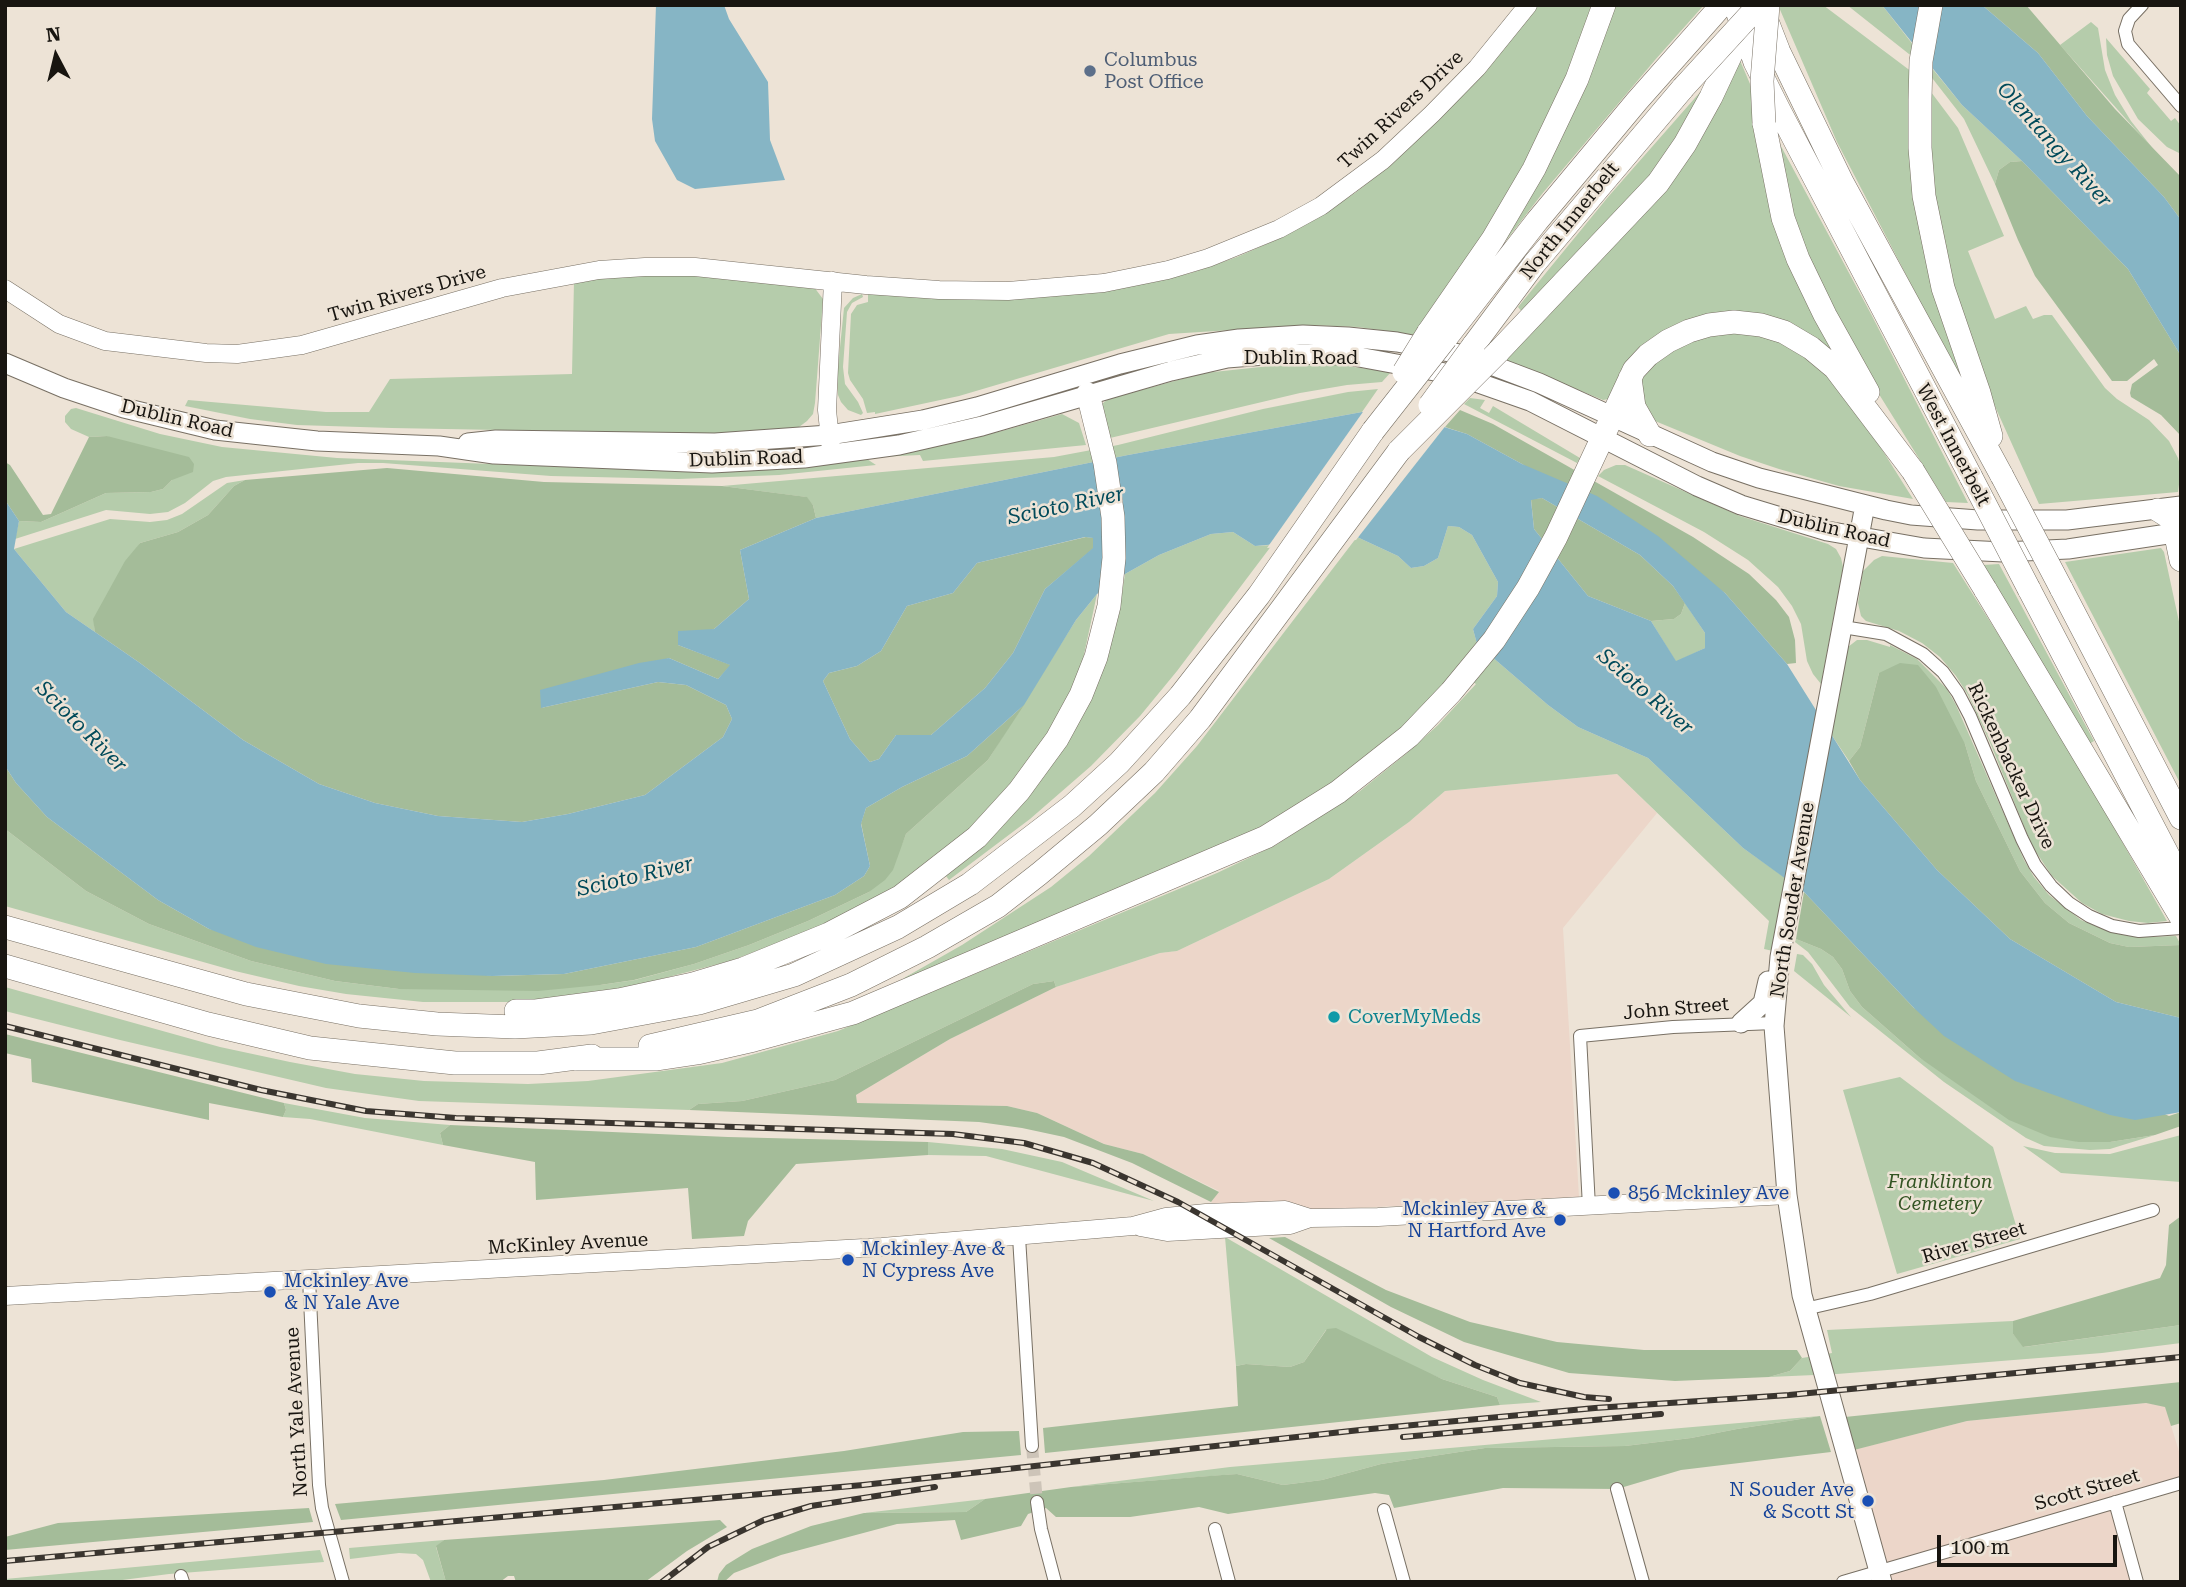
<!DOCTYPE html>
<style>
body{margin:0}
#map{position:relative;width:2186px;height:1587px;overflow:hidden;background:#ede3d6;font-family:"Roboto Serif",serif}
canvas{display:block}
.frame{position:absolute;inset:0;border:7px solid #181510;pointer-events:none}
.north{position:absolute;left:21px;top:21px;width:70px;height:70px;-webkit-text-stroke:5px #ede3d6;paint-order:stroke;rotate:353deg;font-size:19px;font-weight:700;line-height:28px;text-align:center;color:#181510}
.north::after{content:'';display:block;margin:auto;width:24px;height:32px;background:#181510;clip-path:polygon(50% 0,100% 100%,50% 72%,0 100%)}
.scale{position:absolute;left:1937px;top:1535px;width:180px;height:32px;box-sizing:border-box;border:4px solid #181510;border-top:0;padding-left:9px;font-size:21px;line-height:24px;white-space:nowrap;color:#181510;-webkit-text-stroke:5px #ede3d6;paint-order:stroke}
</style>
<div id="map">
<canvas width="2186" height="1587"></canvas>
<div class="frame"></div>
<div class="north">N</div>
<div class="scale">100 m</div>
</div>
<script>
const g = document.querySelector('canvas').getContext('2d');
g.lineJoin = 'round';
function fill(path, color) {
  g.fillStyle = color;
  g.fill(path, 'evenodd');
}
function shape(rows) {
  const path = new Path2D();
  for (const r of rows) {
    path.moveTo(r[0], r[1]);
    for (let i = 2; i < r.length; i += 2) path.lineTo(r[i], r[i + 1]);
  }
  return path;
}
function stroke(path, color, width, dash) {
  g.strokeStyle = color;
  g.lineWidth = width;
  g.lineCap = dash ? 'butt' : 'round';
  g.setLineDash(dash || []);
  g.stroke(path);
}
function label(font, color, halo, rows, align = 'center') {
  g.font = font + ' "Roboto Serif",serif';
  g.lineWidth = 5;
  g.setLineDash([]);
  g.textBaseline = 'middle';
  g.strokeStyle = halo;
  g.fillStyle = color;
  for (const [text, x, y, turn = 0] of rows) {
    g.save();
    g.translate(x, y);
    g.rotate((+turn || 0) * Math.PI / 180);
    g.textAlign = isNaN(turn) ? turn : align;
    if (halo) g.strokeText(text, 0, 0);
    g.fillText(text, 0, 0);
    g.restore();
  }
}
fill(shape([
 [1617,774,1657,813,1563,928,1579,1197,1230,1214,1211,1202,1219,1191,1143,1154,1104,1144,1037,1113,1007,1106,857,1103,856,1095,950,1039,1056,987,1160,953,1177,951,1329,879,1409,822,1445,791],
 [2146,1403,2165,1406,2181,1458,2181,1483,2115,1503,2137,1582,1843,1582,1875,1572,1845,1452,1967,1421]
]), '#ecd6c9');
fill(shape([
 [1537,5,1595,5,1566,82,1521,172,1483,242,1416,335,1358,327,1310,325,1169,334,959,396,875,414,875,412,867,413,863,399,850,380,848,373,851,314,857,305,868,302,868,293,995,298,1076,294,1155,282,1191,273,1237,257,1278,239,1317,218,1355,193,1384,170,1488,65],
 [1611,5,1704,5,1655,60,1542,194,1498,251],
 [1778,5,1823,5,1912,72,1967,392,1837,142],
 [1847,5,1882,5,1914,46,1914,58],
 [2091,22,2098,28,2105,70,2115,95,2131,121,2158,155,2060,45],
 [2106,38,2150,89,2147,93,2171,121,2175,118,2181,126,2181,154,2167,147,2138,119,2113,76,2107,55],
 [1739,58,1753,91,1841,359,1812,339,1700,321,1609,399,1603,400,1505,360,1652,203],
 [1931,67,1962,105,2022,161,2010,162,1999,170,1995,184,1964,119,1929,74],
 [1716,74,1663,164,1523,313,1518,307,1608,197],
 [1928,88,1958,128,2004,236,1968,251,1995,319,2026,306,2033,319,2044,315,2052,315,2105,388,2117,399,2149,420,2169,441,2178,458,2181,469,2178,492,2039,504,1993,402,1954,296,1930,194],
 [1775,135,1871,314,1968,503,1946,502,1859,362,1792,226],
 [635,275,686,275,814,287,823,299,815,403,813,414,807,421,799,427,787,430,713,434,392,428,297,425,250,419,185,406,188,400,326,412,369,412,390,379,572,374,574,281],
 [862,294,863,297,852,303,847,312,843,367,845,384,858,402,863,413,861,415,848,410,841,402,838,395,837,377,844,308,853,298],
 [1750,332,1791,344,1828,373,1876,440,1913,499,1839,486,1779,469,1740,456,1655,421,1644,413,1639,378,1666,352,1708,334],
 [1289,364,1339,365,1391,372,1382,382,1347,385,1300,393,1110,438,1102,404,1108,399,1204,373],
 [1378,389,1362,412,1128,455,816,518,813,505,806,497,722,486,1054,457,1118,445,1263,409,1348,392],
 [1470,398,1485,400,1480,408,1489,413,1493,406,1580,458,1577,463,1464,404],
 [76,408,160,434,222,447,337,458,697,472,867,459,876,465,779,475,679,479,551,476,383,463,358,463,226,477,213,481,185,503,168,512,150,514,106,510,15,539,19,521,41,522,106,493,151,492,163,489,172,480,107,436,89,437,71,429,65,422,65,416,71,409],
 [1062,414,1079,423,1086,445,923,461,920,455,878,457,1002,431],
 [1616,465,1625,465,1740,516,1828,544,1836,549,1841,558,1843,567,1821,684,1813,674,1807,661,1801,624,1792,606,1778,587,1748,560,1704,532,1598,476,1604,470],
 [245,480,234,486,208,515,178,532,140,543,94,619,95,632,66,612,14,549,110,519,150,522,167,520,182,514,227,483],
 [1448,526,1459,527,1472,535,1498,582,1497,596,1473,629,1477,644,1548,705,1578,727,1648,758,1743,848,1787,879,1773,951,1764,949,1769,921,1617,774,1445,791,1409,822,1329,879,1177,951,1160,953,1056,987,1054,981,1033,984,835,1080,742,1101,698,1104,689,1110,419,1101,326,1088,120,1040,5,1011,5,987,220,1047,290,1062,355,1074,424,1081,528,1084,588,1081,722,1063,838,1031,1217,873,1276,845,1360,791,1407,753,1438,725,1476,684,1456,671,1431,701,1349,774,1245,836,906,983,904,978,962,945,1051,887,1089,856,1155,793,1197,746,1357,537,1398,556,1411,568,1424,566,1438,558],
 [1233,532,1255,546,1272,545,1177,671,1140,716,1091,766,1030,819,949,880,946,876,994,834,1057,758,1073,734,1094,689,1119,613,1125,574,1159,555,1211,534],
 [2161,548,2164,552,2181,631,2181,785,2065,562],
 [1882,556,1953,563,2060,732,2167,921,2148,923,2129,921,2102,914,2082,903,2052,876,2032,846,1991,745,1968,695,1956,676,1940,657,1922,643,1899,631,1866,621,1861,616,1858,603,1863,571,1874,560],
 [1999,564,2094,741,2089,744,1983,565],
 [1097,594,1082,664,1074,686,1053,726,1033,758,975,824,908,879,869,903,818,928,730,961,626,988,574,996,516,1002,423,1002,346,994,299,986,235,971,5,906,5,829,86,891,149,924,251,961,335,981,399,989,600,985,635,980,694,964,749,945,808,921,869,892,902,844,906,834,988,760,1076,620],
 [1685,603,1705,633,1705,648,1676,662,1651,621,1674,619,1681,614],
 [1857,640,1867,640,1890,647,1890,645,1917,659,1947,689,1956,705,2024,860,2034,877,2049,895,2081,920,2105,930,2144,937,2176,936,2181,945,2129,947,2110,943,2069,923,2045,903,2020,871,1976,781,1965,744,1879,673,1860,747,1849,761,1831,734,1848,647],
 [1796,939,1821,949,1833,957,1842,969,1850,991,1862,1007,1920,1058,2078,1142,2110,1142,2155,1135,2110,1149,2090,1150,2044,1146,2026,1138,1944,1082,1850,1007,1808,952,1795,942],
 [1797,954,1803,955,1812,964,1824,985,1851,1017,1794,971],
 [1900,1077,1993,1147,2020,1239,1897,1274,1843,1090],
 [284,1103,365,1118,450,1125,440,1133,443,1145,310,1119,283,1117,286,1110],
 [2181,1135,2181,1182,2061,1173,2023,1146,2055,1153,2110,1154],
 [928,1142,1002,1149,1062,1162,1154,1201,986,1156,928,1155],
 [1225,1237,1432,1357,1483,1380,1541,1402,1500,1405,1497,1397,1442,1379,1326,1330,1304,1362,1290,1367,1246,1364,1236,1366],
 [2013,1321,2013,1334,2024,1347,2181,1325,2181,1343,2102,1353,1837,1374,1769,1377,1790,1371,1802,1358,1832,1353,1827,1330],
 [1820,1416,1737,1429,1691,1438,1625,1446,1485,1448,1381,1464,1322,1480,1283,1485,1237,1474,1071,1487,1230,1467],
 [985,1499,966,1512,864,1513],
 [444,1540,436,1547,446,1582,431,1582,423,1560,416,1554,399,1553,350,1559,349,1548],
 [320,1550,324,1562,169,1574,107,1582,5,1582,5,1579]
]), '#b5ccab');
fill(shape([
 [1982,5,2026,5,2115,109,2181,177,2181,220,2164,197,2087,116,2038,53],
 [2022,161,2128,269,2181,356,2181,436,2161,415,2131,397,2130,393,2132,384,2158,365,2154,359,2127,381,2112,381,2035,276,2018,240,1995,184,1999,170,2010,162],
 [1460,410,1493,424,1693,537,1749,574,1776,600,1789,617,1795,640,1796,663,1787,664,1725,593,1522,464,1467,434,1445,427],
 [107,436,189,457,194,464,193,472,172,480,163,489,151,492,106,493,41,522,19,521,5,500,5,462,10,465,43,515,51,514,89,437],
 [387,468,544,482,722,486,807,497,813,505,816,518,740,550,749,599,714,629,678,645,731,665,718,679,669,658,541,708,658,682,686,685,726,705,732,719,723,737,645,795,568,814,522,822,438,816,375,803,319,784,243,740,140,663,95,632,93,619,125,561,140,543,178,532,208,515,234,486,245,480],
 [1542,498,1640,555,1673,586,1685,603,1681,614,1674,619,1651,621,1588,596,1534,529,1531,499],
 [1086,537,1094,538,1094,548,1045,589,1013,653,985,688,931,735,896,735,879,759,870,762,850,739,823,681,829,673,857,666,881,651,907,606,953,593,977,563],
 [1900,663,1918,665,1936,687,1965,744,1976,781,2020,871,2045,903,2069,923,2110,943,2129,947,2181,945,2181,1018,2116,1002,2010,939,1937,870,1860,780,1849,761,1860,747,1879,673],
 [1024,705,988,760,906,834,893,870,885,880,869,892,808,921,749,945,694,964,634,980,600,985,538,991,399,989,335,981,251,961,149,924,86,891,5,829,5,766,16,783,47,817,158,900,209,929,492,976,564,974,696,947,835,895,864,876,870,866,861,823,866,808,902,787,967,756],
 [1804,892,1914,1008,2169,1116,2181,1112,2181,1126,2155,1135,2110,1142,2078,1142,2050,1137,2009,1120,1920,1058,1862,1007,1850,991,1842,969,1833,957,1821,949,1796,939],
 [1054,981,1056,987,950,1039,856,1095,857,1103,1007,1106,1037,1113,1104,1144,1143,1154,1219,1192,1211,1202,1132,1163,1064,1137,1022,1128,979,1122,689,1110,698,1104,742,1101,835,1080,1033,984],
 [5,1034,284,1103,286,1110,283,1117,209,1103,209,1120,32,1082,31,1059,5,1053],
 [450,1125,728,1137,928,1142,928,1155,796,1164,748,1221,744,1236,692,1239,688,1188,536,1200,535,1162,443,1145,440,1133],
 [2181,1216,2181,1325,2023,1347,2013,1334,2013,1321,2160,1278,2166,1265,2169,1225],
 [1285,1237,1386,1290,1470,1322,1557,1342,1644,1350,1797,1350,1802,1358,1790,1371,1769,1377,1675,1381,1569,1373,1464,1342,1391,1307,1269,1238],
 [1336,1328,1442,1379,1497,1397,1500,1405,1045,1453,1043,1428,1238,1406,1236,1366,1246,1364,1290,1367,1304,1362,1327,1329],
 [2181,1382,2181,1423,2171,1426,2165,1407,2146,1403,1967,1421,1854,1450,1845,1417],
 [1820,1416,1831,1452,1681,1470,1617,1489,1503,1488,1394,1508,1389,1495,1375,1493,1228,1514,1199,1507,1130,1517,1056,1517,1046,1508,1028,1514,1021,1526,961,1540,955,1520,897,1524,781,1555,734,1573,724,1582,717,1582,719,1574,726,1565,752,1549,811,1526,864,1513,966,1512,985,1499,1071,1487,1222,1475,1237,1474,1283,1485,1322,1480,1381,1464,1485,1448,1625,1446,1691,1438,1737,1429],
 [1019,1431,1021,1455,341,1520,335,1504,604,1480,844,1451,963,1432],
 [309,1508,313,1522,5,1550,5,1537,58,1523],
 [720,1520,727,1527,687,1551,645,1582,516,1582,514,1576,508,1576,500,1582,446,1582,436,1546,444,1540]
]), '#a4bc99');
fill(shape([
 [656,5,724,5,729,19,768,82,770,140,785,180,695,189,677,180,655,141,652,119],
 [1882,5,1982,5,2038,53,2087,116,2164,197,2181,220,2181,356,2128,269,2022,161,1962,105],
 [1362,412,1408,416,1467,434,1522,464,1597,496,1658,536,1725,593,1787,664,1860,780,1937,870,2010,939,2116,1002,2181,1018,2181,1112,2135,1120,2110,1115,2015,1081,1944,1036,1914,1008,1804,892,1743,848,1648,758,1578,727,1548,705,1477,644,1473,629,1497,596,1498,582,1472,535,1459,527,1448,526,1438,558,1424,566,1411,568,1398,556,1357,537,1255,546,1233,532,1211,534,1159,555,1125,574,1097,594,1076,620,1024,705,967,756,902,787,866,808,861,824,870,866,864,876,835,895,696,947,564,974,492,976,415,973,326,964,256,947,209,929,158,900,47,817,16,783,5,766,5,500,19,521,14,549,66,612,140,663,243,740,319,784,375,803,438,816,522,822,568,814,645,795,723,737,732,719,726,705,686,685,658,682,541,708,540,690,639,663,669,658,718,679,730,665,678,645,678,631,714,629,749,599,740,550,816,518,1128,455],
 [1542,498,1640,555,1673,586,1705,633,1705,648,1676,661,1651,621,1588,596,1534,529,1531,500],
 [1085,537,1093,538,1093,548,1045,589,1013,653,985,688,931,735,896,735,879,759,870,762,850,739,823,681,829,673,857,666,881,651,907,606,953,593,977,563]
]), '#86b5c5');
fill(shape([
 [1365,409,1409,412,1447,424,1356,540,1267,548]
]), '#ede3d6');
stroke(shape([
 [1032,1446,1037,1502]
]), '#cdc4b8', 12, [12, 6]);
const street = shape([
 [2142,5,2129,19,2125,31,2128,44,2181,106],
 [1843,627,1886,634,1923,654,1943,672,1958,693,1970,716,2022,839,2035,865,2051,886,2069,903,2089,916,2112,926,2139,931,2181,928],
 [1589,1207,1580,1036,1673,1027,1774,1023],
 [1019,1237,1032,1446],
 [309,1279,319,1485,322,1508,343,1582],
 [1805,1309,1870,1294,2153,1210],
 [1617,1489,1643,1582],
 [1037,1502,1041,1529,1055,1582],
 [2115,1502,2137,1582],
 [1384,1510,1404,1582],
 [1215,1529,1229,1582],
 [181,1576,183,1582],
 [1843,1582,2181,1483]
]);
const secondary = shape([
 [5,289,59,324,105,341,206,353,237,354,302,345,502,288,599,270,645,267,695,267,866,285,939,290,1008,291,1104,283,1168,270,1208,258,1279,229,1321,206,1383,160,1432,114,1477,68,1528,5],
 [831,449,827,410,833,281],
 [1140,1227,1167,1232,1290,1225,1310,1218],
 [5,1296,882,1247,1133,1226,1166,1217,1206,1213,1285,1210,1310,1218,1378,1217,1787,1195]
]);
const primary = shape([
 [5,363,64,388,124,408,215,430,317,441,439,446,494,454,712,463,804,458,899,445,982,426,1171,371,1227,358,1277,354,1348,355,1456,375,1530,401,1697,486,1741,505,1827,531,1924,548,2003,552,2068,549,2181,532],
 [468,443,496,440,715,443,829,435,923,420,977,407,1120,364,1197,345,1239,339,1303,335,1348,337,1397,342,1465,355,1539,383,1712,462,1759,478,1886,510,1911,515,1978,520,2067,520,2181,506],
 [1865,505,1780,957,1774,1026,1787,1195,1802,1295,1882,1582],
 [1741,1023,1763,1003,1768,981]
]);
const highway = shape([
 [1735,5,1755,62,1779,110,1971,477],
 [1931,5,1921,61,1920,99,1920,148,1924,196,1943,288,1979,393,1991,436],
 [1765,16,1779,52,1842,182,2002,476],
 [1764,123,1783,218,1798,259,1825,315,1868,392],
 [1428,333,1493,239,1534,169,1577,79,1604,5],
 [1446,338,1537,221,1637,101,1722,5],
 [1473,346,1534,264,1683,88],
 [1498,352,1658,183,1685,144,1711,97,1733,50],
 [1630,378,1634,407,1650,435],
 [2158,510,2169,517,2174,526,2181,560],
 [2061,588,2181,818],
 [1985,589,2181,917],
 [2029,589,2181,880],
 [5,927,246,994,359,1016,437,1024,515,1027,591,1023,699,1003,794,975,898,927,970,884,1072,806,1119,763,1180,696,1259,595,1373,431],
 [5,966,208,1024,310,1048,455,1063,538,1063,592,1056],
 [516,1011,536,1011,619,1000,693,984,743,969,829,934,900,897,977,837,1019,791,1057,739,1081,695,1096,657,1109,606,1114,558,1113,517,1105,463,1088,394],
 [650,1046,758,1021,851,985,927,947,998,906,1039,874,1098,825,1154,772,1200,719,1399,451],
 [577,1059,657,1059,697,1053,754,1040,853,1013,1266,837,1338,792,1409,736,1451,692,1494,640,1528,588,1556,537,1634,370,1648,355,1668,341,1689,331,1709,325,1734,322,1761,325,1784,332,1811,348,1835,368,1913,471]
]);
stroke(street, '#787064', 14);
stroke(secondary, '#787064', 19);
stroke(primary, '#787064', 21);
stroke(highway, '#787064', 24);
stroke(street, '#fff', 12);
stroke(secondary, '#fff', 18);
stroke(primary, '#fff', 19);
stroke(highway, '#fff', 23);
const rail = shape([
 [5,1026,261,1090,366,1111,456,1118,953,1134,1024,1143,1093,1163,1178,1202,1419,1337,1475,1365,1520,1383,1584,1397,1609,1399],
 [1403,1437,1661,1414],
 [5,1561,863,1485,1360,1430,1595,1408,1789,1395,2181,1357],
 [662,1582,708,1547,764,1520,811,1506,935,1487]
]);
stroke(rail, '#3a352f', 6);
stroke(rail, '#ede3d6', 3.5, [10]);
const highwayBridge = shape([
 [1683,88,1759,5],
 [1764,123,1762,81,1768,5],
 [1404,372,1428,333],
 [1430,405,1473,346],
 [1373,431,1446,338],
 [1399,451,1498,352],
 [1913,471,1985,589],
 [2002,476,2061,588],
 [1971,477,2029,589]
]);
stroke(highwayBridge, '#787064', 24, []);
stroke(highwayBridge, '#fff', 23);
for (const [x, y, r, color] of [
 [1090,71,7,"#5c6f8a"],
 [1334,1017,7,"#0f9aa8"],
 [1614,1193,7,"#1a4fb4"],
 [1560,1220,7,"#1a4fb4"],
 [848,1260,7,"#1a4fb4"],
 [270,1292,7,"#1a4fb4"],
 [1868,1501,7,"#1a4fb4"]
]) {
  const dot = new Path2D();
  dot.arc(x, y, r, 0, 2 * Math.PI);
  g.fillStyle = color;
  g.fill(dot);
  stroke(dot, '#ede3d6', 2.5);
}
label('19px', '#4e5e75', '#ede3d6', [
 ["Columbus",1104,60],
 ["Post Office",1104,82]
], 'left');
label('19px', '#181510', '#ede3d6', [
 ["Twin Rivers Drive",1401,110,-43],
 ["North Innerbelt",1570,221,-51],
 ["Twin Rivers Drive",407,294,-16],
 ["Dublin Road",1301,358],
 ["Dublin Road",177,419,13],
 ["West Innerbelt",1953,445,62],
 ["Dublin Road",746,459,-2],
 ["Dublin Road",1834,529,13],
 ["Rickenbacker Drive",2011,766,65],
 ["North Souder Avenue",1793,900,-81],
 ["John Street",1676,1009,-5],
 ["River Street",1974,1243,-16],
 ["McKinley Avenue",568,1244,-3],
 ["North Yale Avenue",297,1412,-93],
 ["Scott Street",2087,1490,-16]
]);
label('19px', '#0d838f', '#ede3d6', [
 ["CoverMyMeds",1348,1017]
], 'left');
label('italic 19px', '#335423', '#ede3d6', [
 ["Franklinton",1940,1182],
 ["Cemetery",1940,1204]
]);
label('19px', '#164399', '#ede3d6', [
 ["856 Mckinley Ave",1628,1193],
 ["Mckinley Ave &",1546,1209,"right"],
 ["N Hartford Ave",1546,1231,"right"],
 ["Mckinley Ave &",862,1249],
 ["N Cypress Ave",862,1271],
 ["Mckinley Ave",284,1281],
 ["& N Yale Ave",284,1303],
 ["N Souder Ave",1854,1490,"right"],
 ["& Scott St",1854,1512,"right"]
], 'left');
label('italic 21px', '#014a5a', '#ede3d6', [
 ["Olentangy River",2054,145,48],
 ["Scioto River",1066,506,-12],
 ["Scioto River",1645,692,41],
 ["Scioto River",81,727,45],
 ["Scioto River",635,877,-13]
]);
</script>
